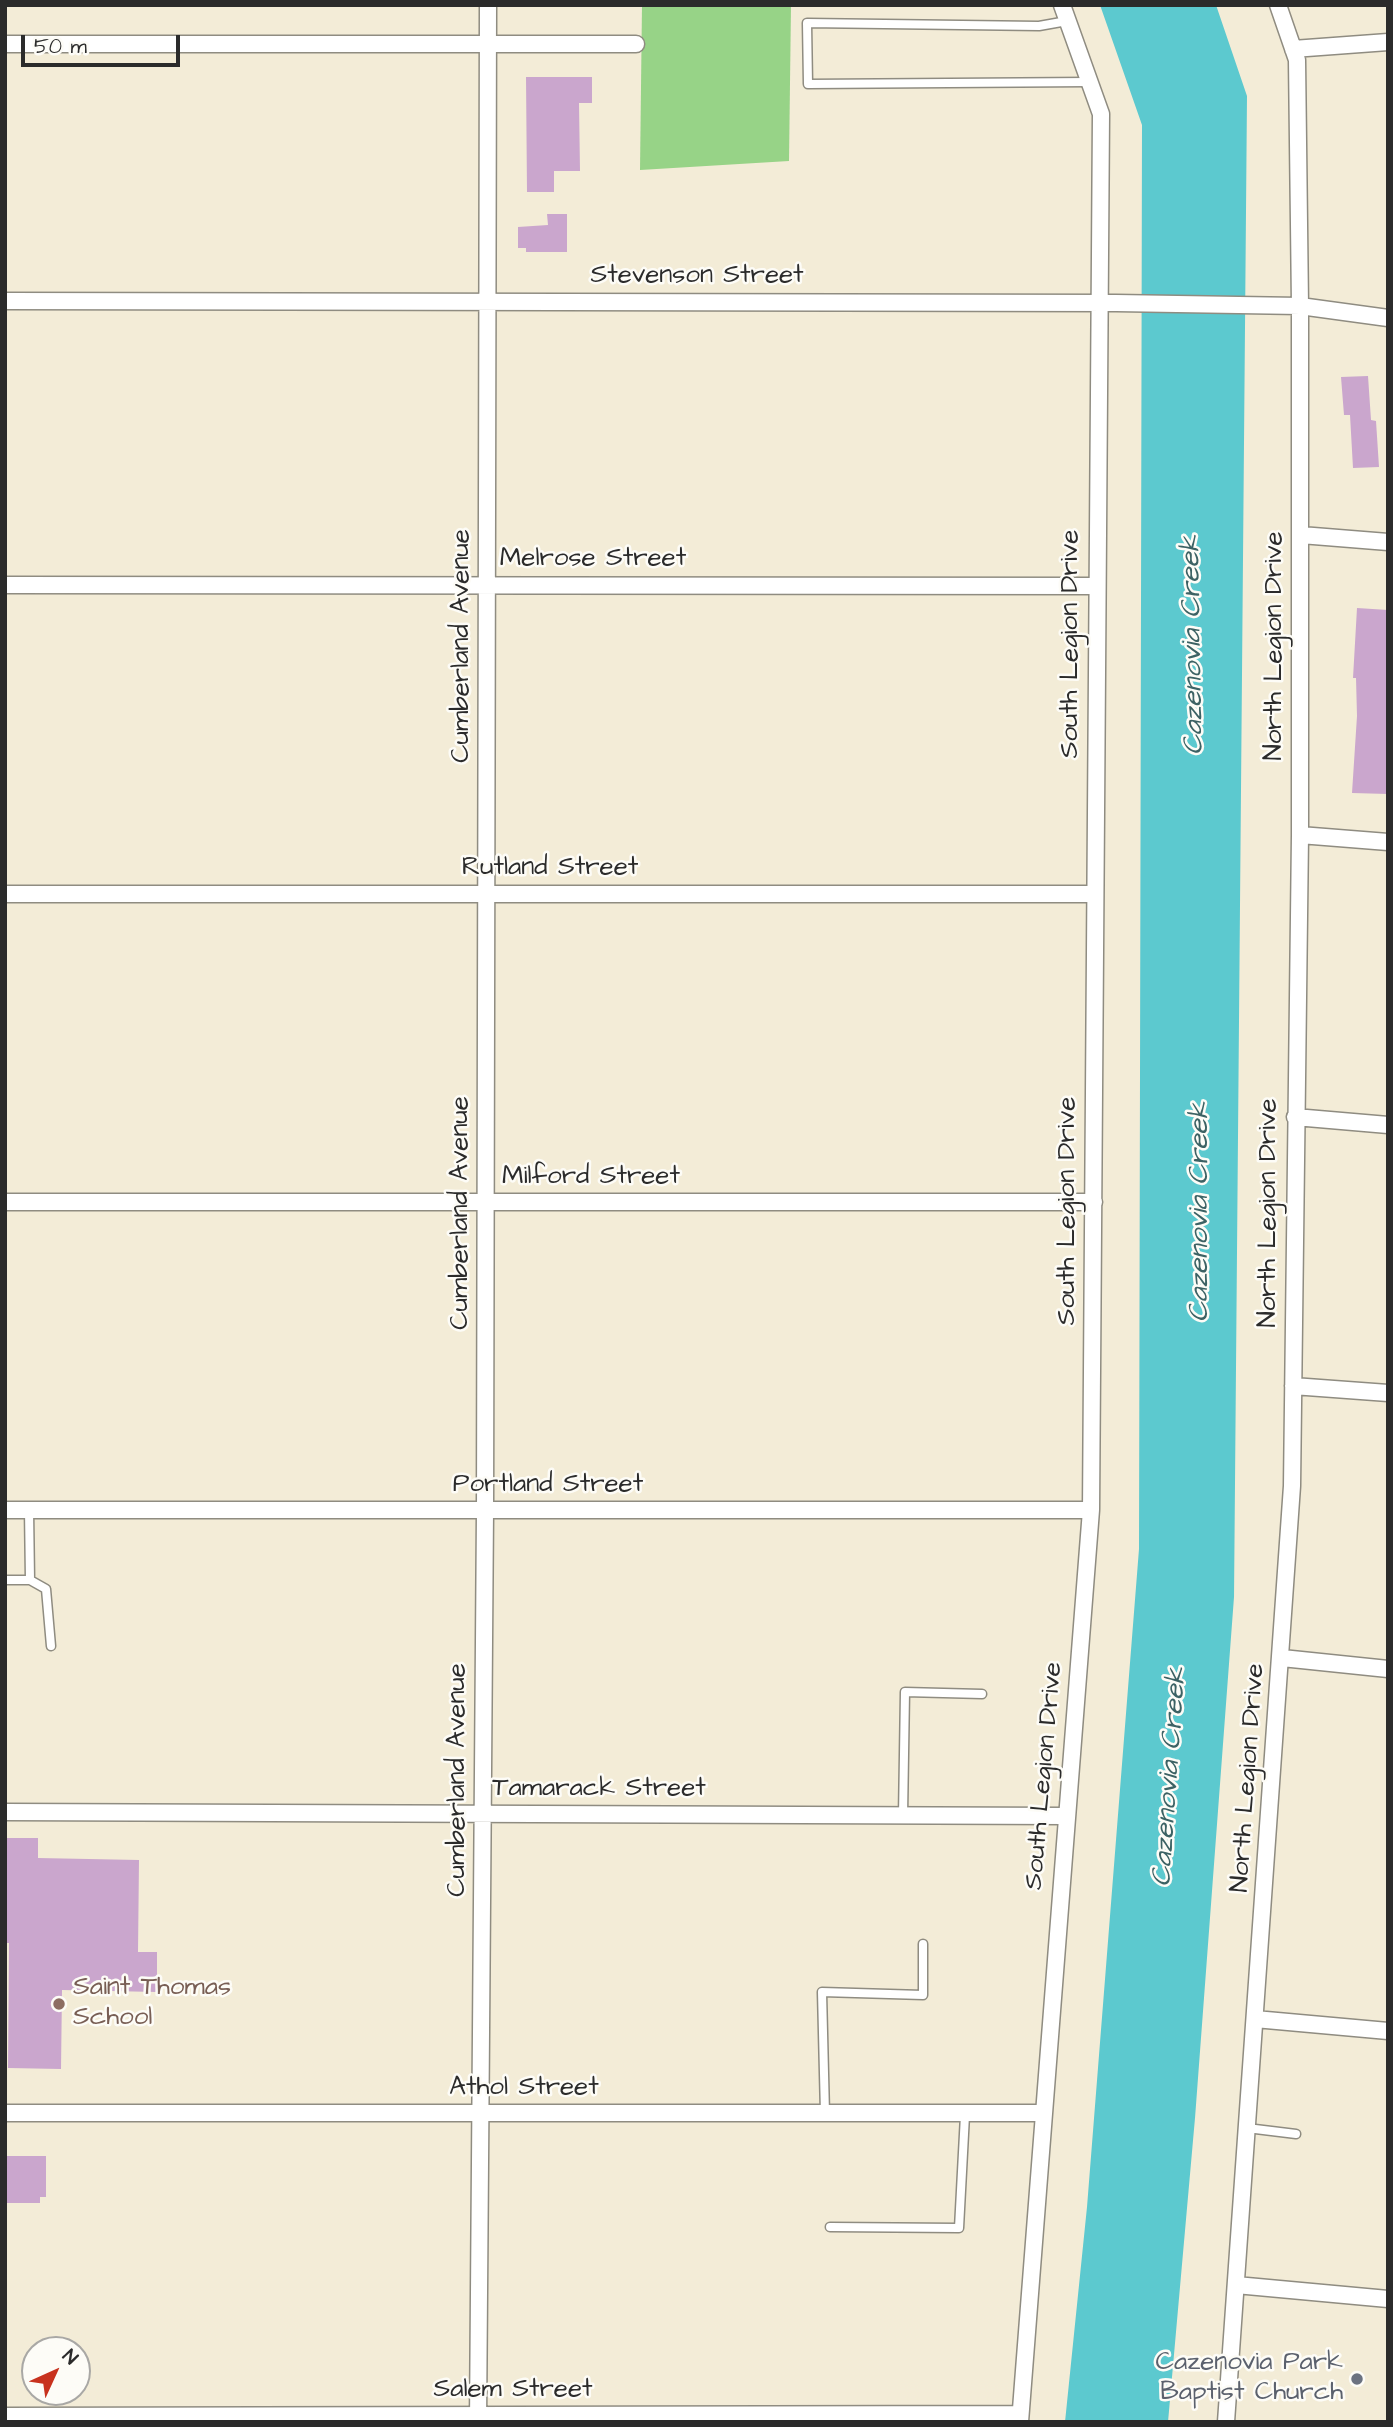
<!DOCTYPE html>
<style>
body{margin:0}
#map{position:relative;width:1393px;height:2427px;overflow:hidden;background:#f3ecd7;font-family:"Architects Daughter",sans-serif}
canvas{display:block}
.frame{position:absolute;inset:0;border:7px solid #2b2b2b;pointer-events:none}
.north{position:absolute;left:21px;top:2336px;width:70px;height:70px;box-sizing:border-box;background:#fdfcf7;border:2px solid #a9a8a5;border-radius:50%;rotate:45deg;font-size:19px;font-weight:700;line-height:28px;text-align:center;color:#2b2b2b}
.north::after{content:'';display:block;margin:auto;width:24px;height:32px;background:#c8321e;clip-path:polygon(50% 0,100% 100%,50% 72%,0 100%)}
.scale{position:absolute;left:21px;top:35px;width:159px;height:32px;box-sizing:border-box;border:4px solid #2b2b2b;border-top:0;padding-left:9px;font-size:21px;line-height:24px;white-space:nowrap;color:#2b2b2b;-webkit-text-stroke:5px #fdfcf7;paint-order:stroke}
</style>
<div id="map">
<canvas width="1393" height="2427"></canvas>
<div class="frame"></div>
<div class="north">N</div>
<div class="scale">50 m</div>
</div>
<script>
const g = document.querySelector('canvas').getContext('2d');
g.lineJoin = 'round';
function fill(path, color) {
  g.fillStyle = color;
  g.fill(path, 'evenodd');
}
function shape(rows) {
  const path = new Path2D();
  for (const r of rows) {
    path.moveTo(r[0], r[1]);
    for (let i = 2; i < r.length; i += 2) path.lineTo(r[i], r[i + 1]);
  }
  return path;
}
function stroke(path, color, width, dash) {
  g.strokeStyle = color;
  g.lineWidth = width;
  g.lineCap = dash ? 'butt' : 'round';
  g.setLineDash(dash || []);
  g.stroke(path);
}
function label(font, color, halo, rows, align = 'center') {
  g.font = font + ' "Architects Daughter",sans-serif';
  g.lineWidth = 5;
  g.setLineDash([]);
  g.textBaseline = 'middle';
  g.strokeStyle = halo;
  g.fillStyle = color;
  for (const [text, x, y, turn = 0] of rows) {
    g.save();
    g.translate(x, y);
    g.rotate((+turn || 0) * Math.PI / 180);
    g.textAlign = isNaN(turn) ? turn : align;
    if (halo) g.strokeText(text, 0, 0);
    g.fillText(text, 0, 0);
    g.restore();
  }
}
fill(shape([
 [642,5,791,5,789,161,640,170]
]), '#97d387');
fill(shape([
 [1100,5,1216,5,1247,96,1234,1597,1195,2118,1168,2422,1065,2422,1087,2207,1139,1549,1142,125]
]), '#5cc9cf');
fill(shape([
 [526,77,592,77,592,103,579,103,580,171,554,171,554,192,527,192],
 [547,214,567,214,567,252,526,252,526,248,518,248,518,227,548,225],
 [1368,376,1371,420,1376,421,1379,467,1353,468,1350,415,1344,415,1341,377],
 [1357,608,1388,610,1388,794,1352,793,1357,716,1356,678,1353,678],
 [5,1838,38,1838,38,1858,139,1860,138,1952,157,1952,157,1992,62,1990,61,2069,8,2068,9,1943,5,1943],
 [5,2156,46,2156,46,2197,40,2197,40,2203,5,2203]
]), '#caa6cd');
const service = shape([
 [1067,21,1039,26,807,23,808,84,1090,82],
 [5,1580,30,1580,29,1510],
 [30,1580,46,1589,51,1646],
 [903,1816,905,1692,982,1694],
 [825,2114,822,1992,923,1995,923,1944],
 [1247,2128,1296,2134],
 [830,2227,959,2228,965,2115]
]);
const minor = shape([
 [5,44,636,44],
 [1293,49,1388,42],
 [5,301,1116,303,1300,306,1388,318],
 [1301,535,1388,542],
 [5,585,1097,586],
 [1300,835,1388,842],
 [5,894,1095,894],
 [1295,1117,1388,1125],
 [5,1202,1094,1202],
 [1293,1386,1388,1393],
 [5,1510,1091,1510],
 [1282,1658,1388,1669],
 [5,1812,1066,1816],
 [1255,2019,1388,2031],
 [5,2113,1043,2113],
 [1236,2285,1388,2299],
 [5,2416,1020,2414],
 [478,2422,485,1511,488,5],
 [1020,2422,1091,1510,1101,114,1062,5],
 [1226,2422,1292,1486,1300,835,1300,306,1297,60,1278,5]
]);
stroke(service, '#8f8c81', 11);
stroke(minor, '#8f8c81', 19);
stroke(service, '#fff', 8);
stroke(minor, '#fff', 16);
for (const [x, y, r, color] of [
 [59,2004,7,"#8d6e63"],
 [1357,2379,7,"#6b7280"]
]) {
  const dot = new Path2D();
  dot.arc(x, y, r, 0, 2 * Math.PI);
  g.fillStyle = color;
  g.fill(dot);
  stroke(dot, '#fdfcf7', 2.5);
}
label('26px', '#2b2b2b', '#fdfcf7', [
 ["Stevenson Street",697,277],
 ["Melrose Street",593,560],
 ["South Legion Drive",1072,644,-90],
 ["Cumberland Avenue",463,646,-90],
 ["North Legion Drive",1276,646,-90],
 ["Rutland Street",550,869],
 ["Milford Street",591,1178],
 ["South Legion Drive",1069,1211,-90],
 ["Cumberland Avenue",462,1213,-90],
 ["North Legion Drive",1270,1213,-90],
 ["Portland Street",548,1486],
 ["South Legion Drive",1045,1776,-85],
 ["North Legion Drive",1249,1778,-86],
 ["Cumberland Avenue",459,1780,-90],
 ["Tamarack Street",599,1790],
 ["Athol Street",524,2089],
 ["Salem Street",513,2391]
]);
label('26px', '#785e54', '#fdfcf7', [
 ["Saint Thomas",73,1989],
 ["School",73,2019]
], 'left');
label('26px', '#5b616d', '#fdfcf7', [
 ["Cazenovia Park",1343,2364],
 ["Baptist Church",1343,2394]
], 'right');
label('italic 28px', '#3c6264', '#fdfcf7', [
 ["Cazenovia Creek",1194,645,-91],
 ["Cazenovia Creek",1201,1212,-90],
 ["Cazenovia Creek",1171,1777,-86]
]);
</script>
